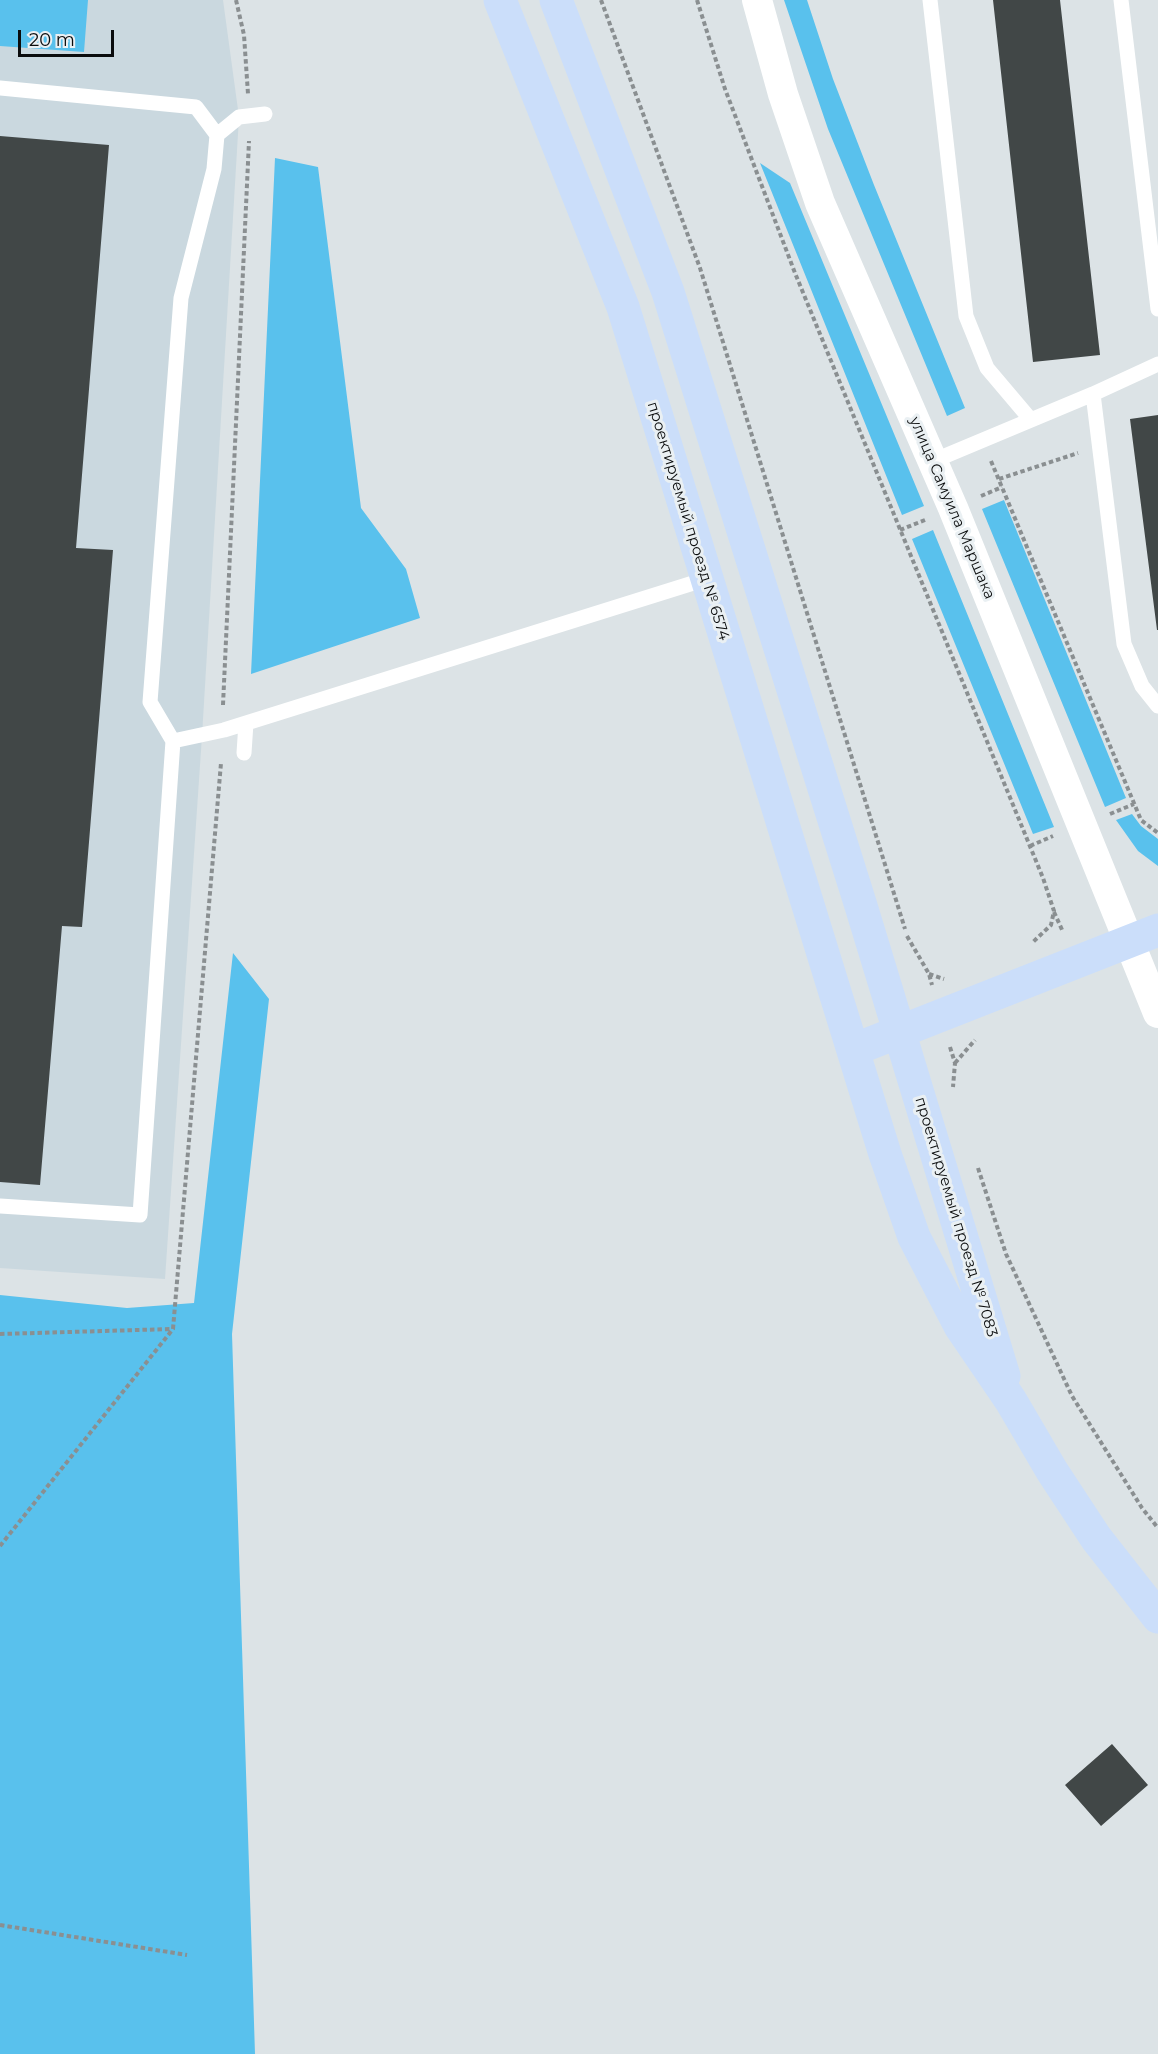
<!DOCTYPE html>
<meta charset="utf-8">
<style>
body{margin:0}
#map{position:relative;width:1158px;height:2054px;overflow:hidden;background:#dce3e6;font-family:Montserrat,sans-serif}
canvas{display:block}
.scale{position:absolute;left:18px;top:30px;width:96px;height:27px;box-sizing:border-box;border:3px solid #0a0c0d;border-top:0;padding-left:8px;font-size:18px;line-height:21px;white-space:nowrap;color:#0a0c0d;-webkit-text-stroke:4px #eaf0f3;paint-order:stroke}
</style>
<div id="map">
<canvas width="1158" height="2054"></canvas>
<div class="scale">20 m</div>
</div>
<script>
const g = document.querySelector('canvas').getContext('2d');
g.lineJoin = 'round';
function fill(path, color) {
  g.fillStyle = color;
  g.fill(path, 'evenodd');
}
function shape(rows) {
  const path = new Path2D();
  for (const r of rows) {
    path.moveTo(r[0], r[1]);
    for (let i = 2; i < r.length; i += 2) path.lineTo(r[i], r[i + 1]);
  }
  return path;
}
function stroke(path, color, width, dash) {
  g.strokeStyle = color;
  g.lineWidth = width;
  g.lineCap = dash ? 'butt' : 'round';
  g.setLineDash(dash || []);
  g.stroke(path);
}
function label(font, color, halo, rows, align = 'center') {
  g.font = font + ' Montserrat,sans-serif';
  g.lineWidth = 6;
  g.setLineDash([]);
  g.textBaseline = 'middle';
  g.strokeStyle = halo;
  g.fillStyle = color;
  for (const [text, x, y, turn = 0] of rows) {
    g.save();
    g.translate(x, y);
    g.rotate((+turn || 0) * Math.PI / 180);
    g.textAlign = isNaN(turn) ? turn : align;
    if (halo) g.strokeText(text, 0, 0);
    g.fillText(text, 0, 0);
    g.restore();
  }
}
fill(shape([
 [0,0,223,0,239,117,202,736,165,1279,0,1268]
]), '#cad8df');
fill(shape([
 [0,0,88,0,84,52,0,46],
 [784,0,807,0,833,79,874,185,965,408,947,416,828,129],
 [275,158,318,167,361,508,406,569,420,618,251,674],
 [760,163,790,183,924,506,902,515],
 [1004,500,1126,798,1105,807,982,509],
 [933,530,1054,827,1033,834,912,539],
 [1132,814,1141,826,1158,839,1158,866,1138,851,1116,820],
 [233,953,269,999,232,1334,255,2054,0,2054,0,1295,127,1308,194,1303]
]), '#59c1ed');
fill(shape([
 [993,0,1060,0,1100,355,1033,362],
 [0,136,109,145,76,548,113,550,82,927,62,926,40,1185,0,1182],
 [1158,415,1158,630,1157,630,1130,419],
 [1112,1744,1148,1785,1101,1826,1065,1785]
]), '#414747');
stroke(shape([
 [236,0,244,35,248,94],
 [601,0,700,268,905,929],
 [697,0,725,89,795,273,1043,878,1054,911,1051,925,1032,943],
 [991,461,1141,820,1158,833],
 [999,479,1078,453],
 [981,496,1002,487],
 [900,530,925,520],
 [223,705,249,141],
 [1110,814,1134,804],
 [1030,846,1053,836],
 [1054,912,1063,932],
 [907,936,929,974,932,985],
 [929,974,944,979],
 [950,1047,955,1063,953,1087],
 [955,1063,975,1040],
 [978,1168,1006,1254,1072,1396,1142,1508,1158,1528],
 [0,1334,172,1329],
 [0,1546,173,1329,221,763],
 [0,1925,187,1955]
]), '#8a8f91', 4, [4.5, 3]);
stroke(shape([
 [930,0,966,316,987,368,1031,420],
 [1121,0,1158,309],
 [0,88,196,107,217,135,214,169,181,298,150,702,173,741,140,1215,0,1206],
 [217,135,239,117,265,114],
 [1093,394,1124,644,1142,686,1158,706],
 [933,461,1093,394,1158,364],
 [173,741,224,730,706,579],
 [244,753,246,723]
]), '#fff', 15);
stroke(shape([
 [757,0,783,94,820,203,953,508,1158,1013]
]), '#fff', 30);
stroke(shape([
 [500,0,623,307,885,1154,914,1237,960,1326,1011,1401,1052,1471,1096,1538,1158,1617],
 [556,0,668,292,861,906,1004,1376],
 [853,1050,1158,930]
]), '#cbdefa', 33);
label('15px', '#0a0c0d', '#eaf0f3', [
 ["улица Самуила Маршака",952,508,67],
 ["проектируемый проезд № 6574",688,521,73],
 ["проектируемый проезд № 7083",956,1217,73]
]);
</script>
